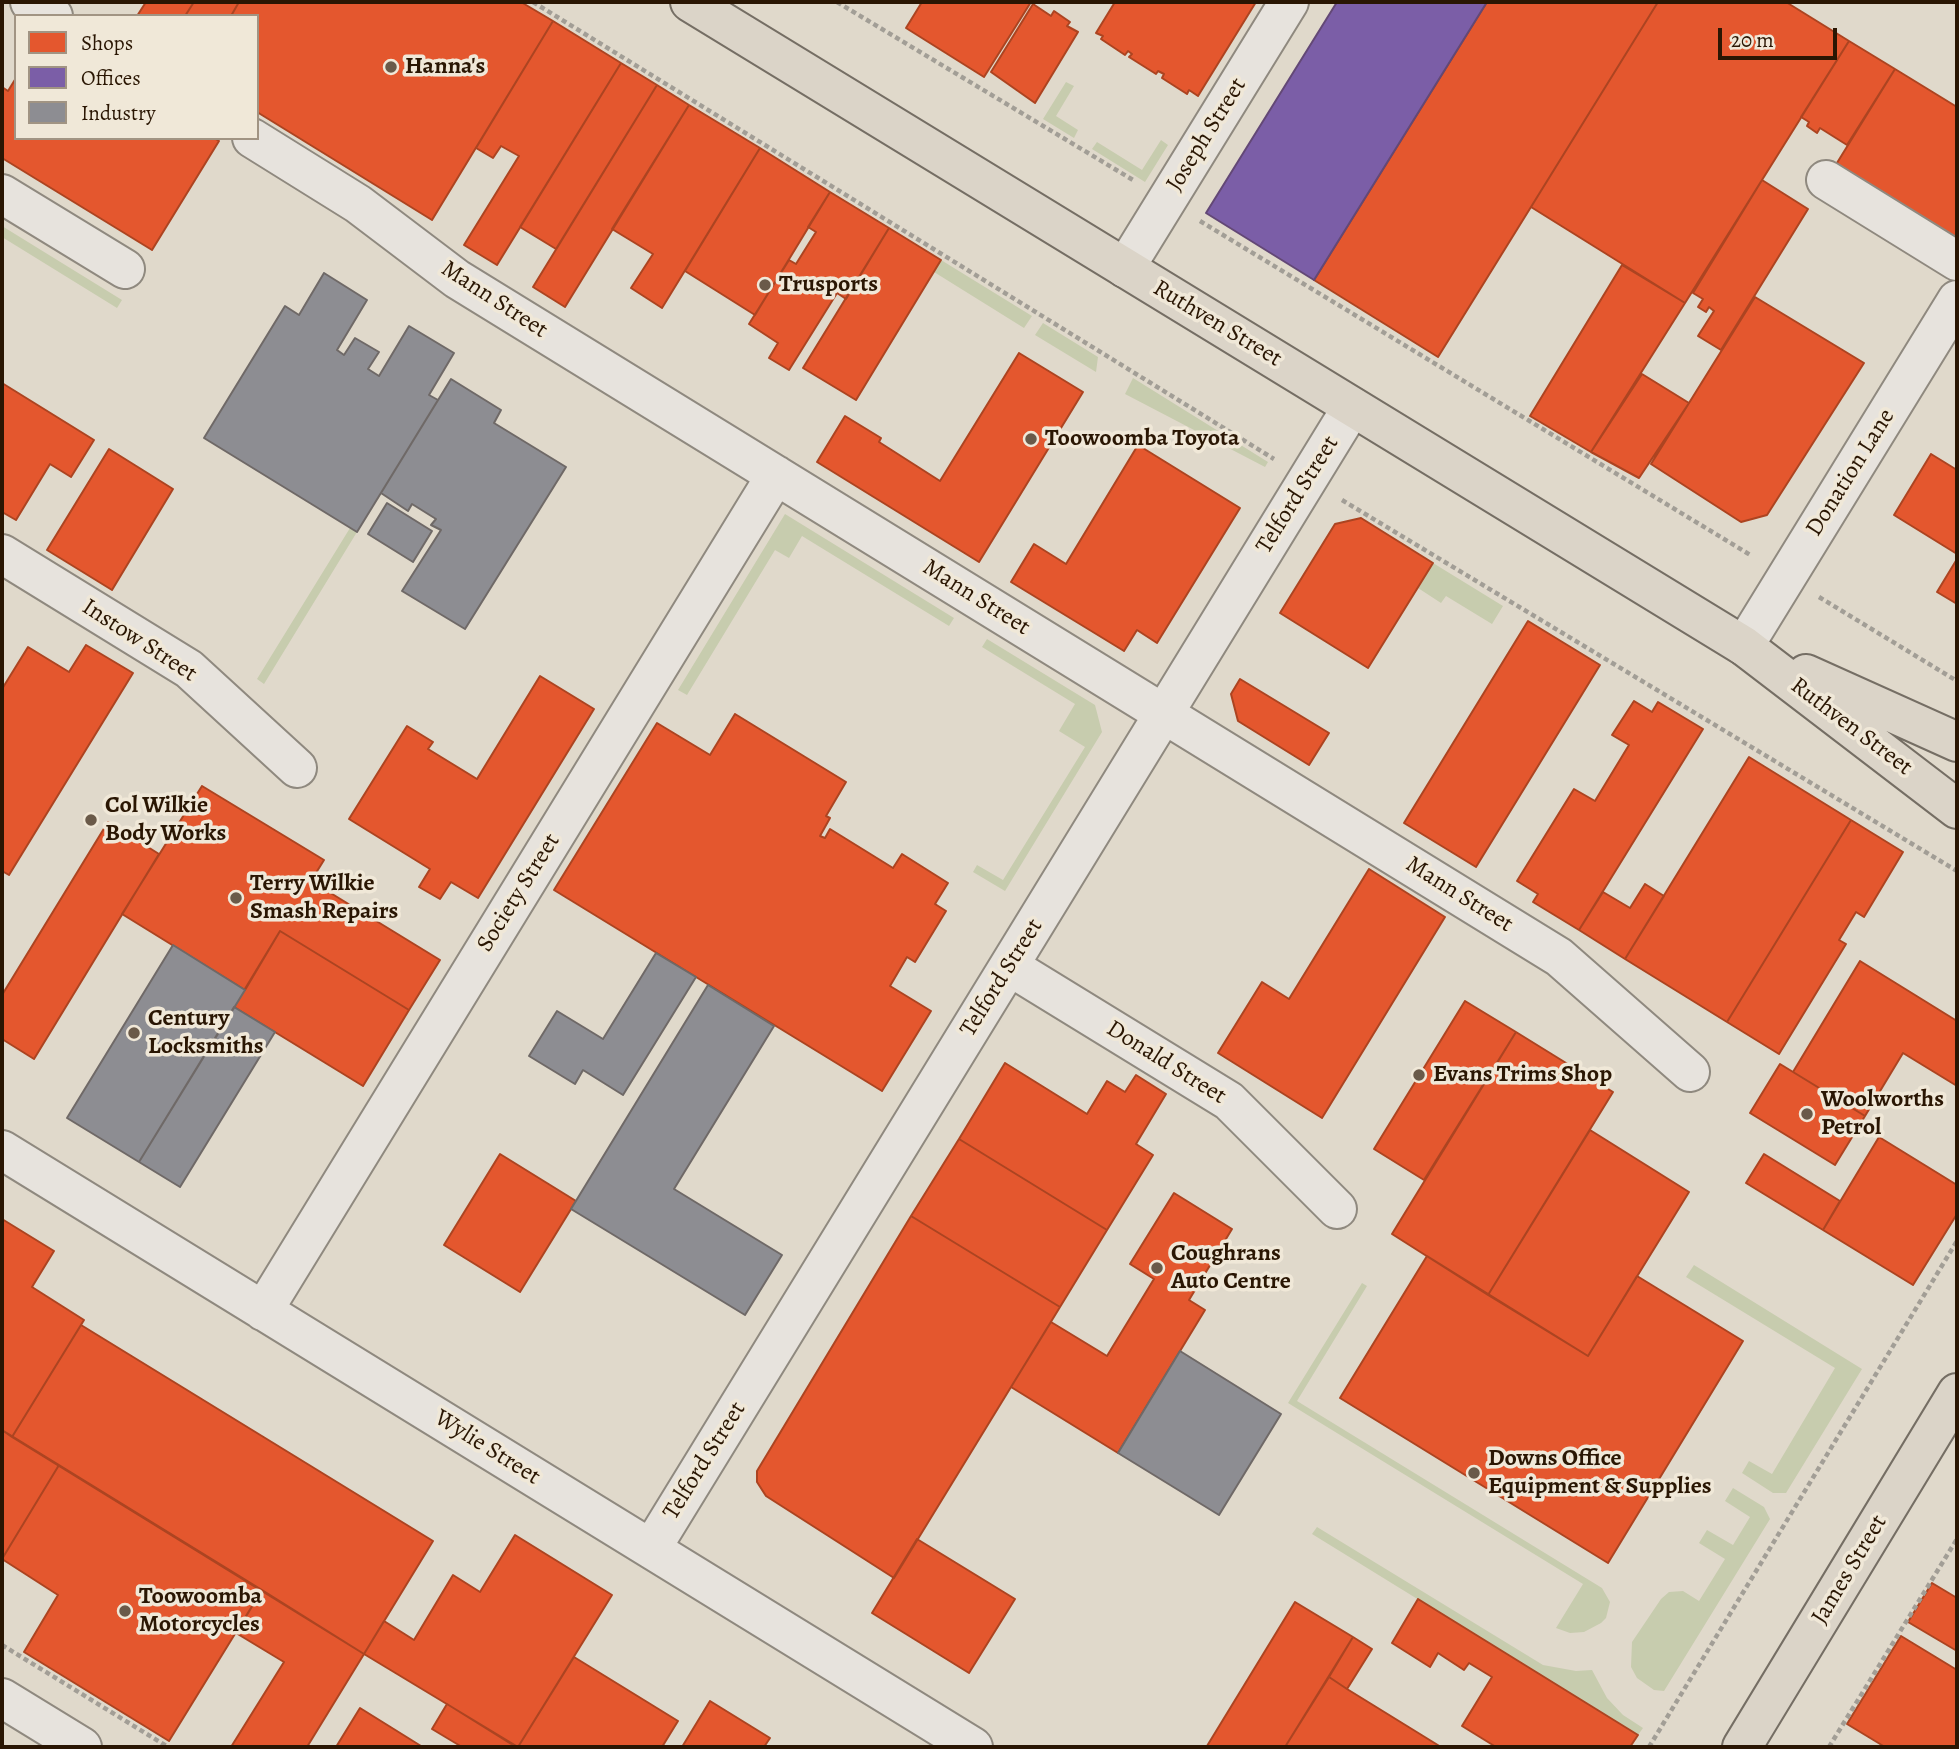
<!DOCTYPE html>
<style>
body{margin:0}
#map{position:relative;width:1959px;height:1749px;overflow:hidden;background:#e0d9cb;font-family:Alegreya,serif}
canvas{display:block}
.frame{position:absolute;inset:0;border:4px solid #2a1603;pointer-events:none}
.legend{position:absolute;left:14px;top:14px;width:245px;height:126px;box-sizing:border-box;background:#f0e8d8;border:2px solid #a19483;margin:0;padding:9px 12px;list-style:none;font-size:21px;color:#2a1603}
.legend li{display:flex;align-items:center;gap:14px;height:35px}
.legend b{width:35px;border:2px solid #a19483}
.scale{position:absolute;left:1718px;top:28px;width:119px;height:32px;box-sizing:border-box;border:4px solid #2a1603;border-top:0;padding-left:9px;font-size:21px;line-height:24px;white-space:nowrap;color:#2a1603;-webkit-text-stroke:5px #f0e8d8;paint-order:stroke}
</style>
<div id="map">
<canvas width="1959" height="1749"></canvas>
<div class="frame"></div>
<ul class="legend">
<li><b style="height:19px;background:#e4572e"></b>Shops</li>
<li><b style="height:19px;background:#7b5ea7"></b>Offices</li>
<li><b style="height:19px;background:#8d8d92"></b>Industry</li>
</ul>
<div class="scale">20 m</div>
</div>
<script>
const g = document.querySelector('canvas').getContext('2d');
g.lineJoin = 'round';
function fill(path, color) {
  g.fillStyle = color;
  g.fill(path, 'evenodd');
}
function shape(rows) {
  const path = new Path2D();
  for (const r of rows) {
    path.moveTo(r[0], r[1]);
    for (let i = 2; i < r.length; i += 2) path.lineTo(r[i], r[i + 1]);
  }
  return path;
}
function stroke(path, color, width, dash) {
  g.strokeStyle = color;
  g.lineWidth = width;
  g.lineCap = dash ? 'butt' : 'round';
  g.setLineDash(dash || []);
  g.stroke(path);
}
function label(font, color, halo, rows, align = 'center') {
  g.font = font + ' Alegreya,serif';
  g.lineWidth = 7;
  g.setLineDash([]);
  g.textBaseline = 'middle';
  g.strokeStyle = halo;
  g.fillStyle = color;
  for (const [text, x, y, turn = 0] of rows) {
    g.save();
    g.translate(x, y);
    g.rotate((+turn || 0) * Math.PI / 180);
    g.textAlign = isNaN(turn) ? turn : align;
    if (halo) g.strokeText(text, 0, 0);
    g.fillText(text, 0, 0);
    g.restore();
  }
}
fill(shape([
 [1066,82,1074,86,1056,116,1078,130,1074,138,1043,119],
 [1161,140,1168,145,1145,182,1092,149,1097,142,1142,170],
 [2,226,122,300,117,308,2,237],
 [941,260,1032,316,1024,328,934,272],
 [1043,323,1098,357,1096,372,1035,335],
 [1133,378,1268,462,1265,467,1125,394],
 [785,514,954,618,949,626,802,536,789,558,775,550,687,695,678,690],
 [350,528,357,532,264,684,257,679],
 [1433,563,1503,606,1492,624,1446,596,1441,603,1418,588],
 [987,639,1095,705,1102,732,1005,891,973,872,977,865,1003,880,1085,747,1059,731,1075,704,982,647],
 [1694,1265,1862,1369,1786,1493,1773,1493,1742,1473,1749,1461,1772,1474,1835,1368,1686,1277],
 [1362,1283,1367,1286,1297,1401,1602,1588,1610,1602,1606,1618,1601,1623,1584,1632,1570,1633,1556,1628,1583,1584,1288,1403],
 [1733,1488,1764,1507,1770,1519,1664,1691,1654,1690,1637,1678,1631,1667,1632,1642,1661,1599,1669,1592,1683,1591,1699,1601,1725,1559,1699,1543,1707,1530,1733,1545,1750,1517,1725,1501],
 [1317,1527,1543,1665,1576,1671,1592,1670,1607,1698,1623,1715,1643,1728,1638,1735,1312,1534]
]), '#c7ccae');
const shops = shape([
 [146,2,194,2,185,16,137,16,146,2],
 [194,2,239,2,231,16,185,16,194,2],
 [239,2,521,2,553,21,432,220,257,112,257,16,231,16,239,2],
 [922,2,1031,2,984,77,906,28,922,2],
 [1115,2,1256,2,1198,96,1189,90,1187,94,1162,78,1164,74,1158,71,1156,74,1129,57,1132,54,1128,51,1125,55,1101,39,1103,36,1096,33,1115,2],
 [1487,2,1658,2,1438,357,1314,280,1487,2],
 [1658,2,1786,2,1849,41,1685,303,1531,207,1658,2],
 [1033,4,1051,16,1054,11,1070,22,1067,26,1078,32,1035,103,991,72,1033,4],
 [553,21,621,63,497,265,464,245,519,156,501,146,493,158,476,148,553,21],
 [1849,41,1895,69,1847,145,1820,128,1817,133,1807,126,1809,122,1801,117,1849,41],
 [621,63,657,85,556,249,520,227,621,63],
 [1895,69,1957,107,1957,241,1832,171,1895,69],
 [16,78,16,138,214,138,219,141,152,250,2,158,2,87,8,91,16,78],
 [657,85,689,105,565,307,533,287,657,85],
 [689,105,760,148,662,308,631,288,653,254,612,229,689,105],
 [760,148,830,192,755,315,685,271,760,148],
 [1762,180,1808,209,1721,350,1698,336,1714,311,1709,307,1706,312,1698,307,1703,299,1693,293,1762,180],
 [830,192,889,228,846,299,837,293,789,370,769,358,778,343,749,324,789,260,796,264,816,232,808,227,830,192],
 [889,228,941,260,856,400,803,368,889,228],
 [1622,265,1685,303,1591,452,1530,416,1622,265],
 [1755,297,1864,363,1767,515,1741,522,1651,464,1755,297],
 [1019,353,1083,392,979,562,817,462,845,416,881,438,879,442,940,481,1019,353],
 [1642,374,1689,403,1639,478,1591,452,1642,374],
 [2,383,94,440,71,477,50,464,16,520,2,512,2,383],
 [1138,445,1240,508,1157,643,1137,630,1124,651,1011,582,1034,544,1066,564,1138,445],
 [109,449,173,489,112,590,47,550,109,449],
 [1931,454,1957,470,1957,554,1894,515,1931,454],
 [1361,518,1433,563,1368,668,1280,613,1335,524,1361,518],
 [1957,559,1957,604,1937,592,1957,559],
 [1528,621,1600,665,1476,867,1404,823,1528,621],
 [86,645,133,673,9,875,2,871,2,689,28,647,69,672,86,645],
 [540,676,594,709,478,898,451,882,440,899,419,887,430,869,349,819,407,726,433,742,428,749,477,779,540,676],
 [1240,679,1329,733,1309,765,1238,721,1231,694,1240,679],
 [1634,701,1652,712,1658,702,1703,729,1579,930,1533,902,1538,894,1517,881,1574,789,1595,801,1629,745,1612,735,1634,701],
 [735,714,846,782,826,816,830,818,820,836,825,838,830,829,893,868,902,854,948,883,935,904,946,911,915,962,907,957,890,986,931,1011,882,1091,554,890,657,723,710,755,735,714],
 [1749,757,1851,820,1727,1022,1625,959,1749,757],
 [202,786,324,860,311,881,440,960,409,1010,280,931,245,990,122,914,202,786],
 [1851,820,1903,852,1864,917,1856,912,1839,940,1846,944,1779,1054,1727,1022,1851,820],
 [108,822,159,854,34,1059,2,1039,2,995,108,822],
 [1369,869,1445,917,1322,1118,1218,1053,1262,982,1289,999,1369,869],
 [1645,884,1664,896,1625,959,1579,930,1603,892,1630,908,1645,884],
 [280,931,409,1010,363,1086,234,1007,280,931],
 [1860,961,1957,1021,1957,1086,1903,1053,1865,1116,1793,1072,1860,961],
 [1465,1001,1516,1032,1424,1180,1374,1149,1465,1001],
 [1516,1032,1613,1092,1488,1295,1392,1234,1516,1032],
 [1005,1063,1087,1114,1107,1081,1125,1092,1136,1075,1166,1094,1136,1144,1153,1155,1107,1230,959,1139,1005,1063],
 [1780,1064,1865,1116,1835,1165,1750,1113,1780,1064],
 [1590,1130,1689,1192,1588,1356,1488,1295,1590,1130],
 [1879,1137,1957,1185,1957,1214,1913,1285,1823,1230,1879,1137],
 [959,1139,1107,1230,1060,1307,911,1216,959,1139],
 [500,1154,576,1201,520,1292,444,1245,500,1154],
 [1764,1154,1840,1201,1823,1230,1746,1183,1764,1154],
 [1174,1193,1232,1229,1189,1300,1205,1310,1118,1453,1011,1387,1051,1322,1107,1356,1154,1279,1130,1264,1174,1193],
 [911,1216,1060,1307,894,1578,766,1496,757,1482,757,1471,911,1216],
 [2,1219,54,1251,32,1287,84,1320,12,1437,2,1430,2,1219],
 [1427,1256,1588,1356,1637,1276,1743,1341,1608,1563,1340,1398,1427,1256],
 [81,1325,433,1541,364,1654,12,1437,81,1325],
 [2,1430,59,1465,2,1559,2,1430],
 [59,1465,262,1590,169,1741,24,1652,58,1595,2,1559,59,1465],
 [515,1535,612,1595,518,1747,364,1654,384,1621,414,1640,453,1575,480,1592,515,1535],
 [917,1539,1015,1599,969,1673,872,1613,917,1539],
 [1932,1583,1957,1598,1957,1651,1908,1622,1932,1583],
 [262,1590,364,1654,307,1747,231,1747,284,1662,236,1633,262,1590],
 [1418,1599,1638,1735,1630,1747,1496,1747,1462,1726,1492,1677,1469,1663,1464,1670,1438,1653,1430,1667,1392,1643,1418,1599],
 [1295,1602,1353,1637,1285,1747,1210,1747,1207,1746,1295,1602],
 [1901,1636,1957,1670,1957,1747,1885,1747,1847,1724,1901,1636],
 [1353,1637,1372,1649,1347,1689,1329,1677,1353,1637],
 [574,1657,678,1721,662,1747,518,1747,574,1657],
 [1329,1677,1347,1689,1441,1747,1285,1747,1329,1677],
 [710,1701,770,1738,764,1747,682,1747,710,1701],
 [447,1704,516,1747,462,1747,432,1729,447,1704],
 [360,1708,421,1746,420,1747,336,1747,360,1708]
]);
fill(shops, '#e4572e');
stroke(shops, '#ac4421', 2);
const offices = shape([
 [1337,2,1487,2,1314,280,1206,213,1337,2]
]);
fill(offices, '#7b5ea7');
stroke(offices, '#634876', 2);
const industry = shape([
 [324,273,367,300,337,350,344,355,355,338,379,352,368,369,379,376,409,326,454,353,429,395,438,400,357,532,204,438,285,306,299,315,324,273],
 [451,379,501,410,494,423,566,467,465,629,402,591,441,530,431,525,436,519,412,504,408,511,381,493,451,379],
 [387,503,432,531,413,562,368,534,387,503],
 [173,945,245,990,139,1162,67,1118,173,945],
 [656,953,696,977,623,1095,583,1070,575,1084,529,1056,557,1011,603,1039,656,953],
 [708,985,774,1026,674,1189,782,1255,745,1315,571,1209,708,985],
 [234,1007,275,1032,180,1187,139,1162,234,1007],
 [1180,1351,1281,1414,1219,1515,1118,1453,1180,1351]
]);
fill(industry, '#8d8d92');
stroke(industry, '#6f6967', 2);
const minor = shape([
 [30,2,53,16],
 [252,138,358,204,457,279,1559,957,1690,1072],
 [1826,180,1957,261],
 [2,194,125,269],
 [1125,268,1289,2],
 [2,554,189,669,297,768],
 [1744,646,1957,300],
 [1009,966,1229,1101,1337,1209],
 [2,1150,973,1747],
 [263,1311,776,475],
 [651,1549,1352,407],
 [2,1698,82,1747]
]);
const major = shape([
 [690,2,1744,646,1957,809],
 [1806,674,1957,742]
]);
const highway = shape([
 [1742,1747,1957,1393]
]);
stroke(minor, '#8f897f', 42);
stroke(major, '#756e64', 42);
stroke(highway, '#756e64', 42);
stroke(shape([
 [533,2,1274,459],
 [837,2,1133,180],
 [1200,221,1752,556],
 [1342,500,1957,871],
 [1819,597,1957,681],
 [2,1645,168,1747],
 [1649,1747,1957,1241],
 [1829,1747,1957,1539]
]), '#a29e96', 4.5, [5, 3.5]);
stroke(minor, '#e7e3dd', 38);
stroke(major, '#dbd4c8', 38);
stroke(highway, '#dbd4c8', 38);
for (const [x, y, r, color] of [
 [391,67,7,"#6a5a49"],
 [765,285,7,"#6a5a49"],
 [1031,439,7,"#6a5a49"],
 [91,820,7,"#6a5a49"],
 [236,898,7,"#6a5a49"],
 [134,1033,7,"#6a5a49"],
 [1419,1075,7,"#6a5a49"],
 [1807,1114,7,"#6a5a49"],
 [1157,1268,7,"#6a5a49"],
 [1474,1473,7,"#6a5a49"],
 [125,1611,7,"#6a5a49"]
]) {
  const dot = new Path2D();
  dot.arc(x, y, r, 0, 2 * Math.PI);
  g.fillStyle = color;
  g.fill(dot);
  stroke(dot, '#f0e8d8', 2.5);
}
label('bold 24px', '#2a1603', '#f0e8d8', [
 ["Hanna's",405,67],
 ["Trusports",779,285],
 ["Toowoomba Toyota",1045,439],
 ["Col Wilkie",105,806],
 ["Body Works",105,834],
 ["Terry Wilkie",250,884],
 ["Smash Repairs",250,912],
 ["Century",148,1019],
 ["Locksmiths",148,1047],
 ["Evans Trims Shop",1433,1075],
 ["Woolworths",1821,1100],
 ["Petrol",1821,1128],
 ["Coughrans",1171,1254],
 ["Auto Centre",1171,1282],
 ["Downs Office",1488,1459],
 ["Equipment & Supplies",1488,1487],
 ["Toowoomba",139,1597],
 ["Motorcycles",139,1625]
], 'left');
label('24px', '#2a1603', '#f0e8d8', [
 ["Joseph Street",1207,135,-58],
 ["Mann Street",494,300,33],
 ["Ruthven Street",1217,324,31],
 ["Donation Lane",1851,473,-58],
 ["Telford Street",1298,495,-58],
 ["Mann Street",976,598,32],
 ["Instow Street",139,641,33],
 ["Ruthven Street",1851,727,37],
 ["Society Street",519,893,-58],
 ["Mann Street",1459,895,32],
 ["Telford Street",1002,978,-58],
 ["Donald Street",1166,1063,32],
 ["Wylie Street",487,1448,32],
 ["Telford Street",705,1461,-58],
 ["James Street",1850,1570,-59]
]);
</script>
